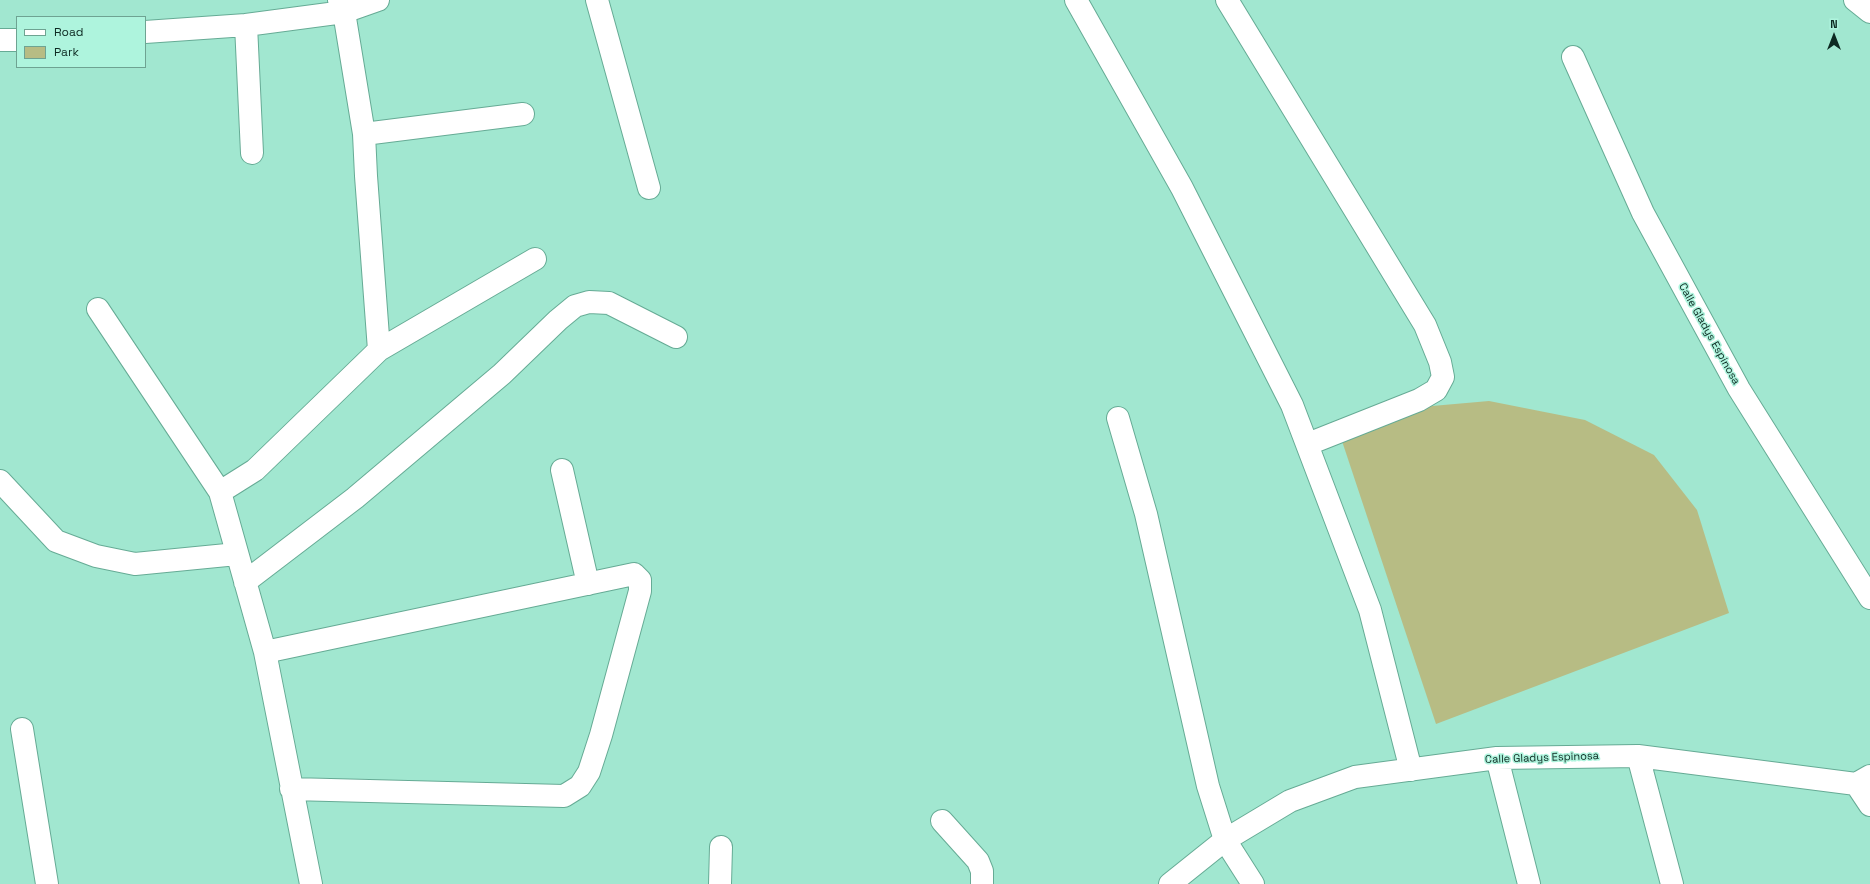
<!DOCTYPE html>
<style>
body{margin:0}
#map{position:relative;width:1870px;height:884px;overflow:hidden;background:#a1e7d0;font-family:"Space Grotesk",sans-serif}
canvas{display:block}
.legend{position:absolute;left:16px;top:16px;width:130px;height:52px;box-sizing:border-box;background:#aef4dd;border:1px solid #6ea392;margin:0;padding:5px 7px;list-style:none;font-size:12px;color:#0d2a22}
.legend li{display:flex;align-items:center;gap:8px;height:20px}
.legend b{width:20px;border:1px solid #6ea392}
.north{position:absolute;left:1814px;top:16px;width:40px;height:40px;-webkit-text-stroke:3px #aef4dd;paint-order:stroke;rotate:0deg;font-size:11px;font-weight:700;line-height:16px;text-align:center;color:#0d2a22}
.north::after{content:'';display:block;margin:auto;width:14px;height:18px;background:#0d2a22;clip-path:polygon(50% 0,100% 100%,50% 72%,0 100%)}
</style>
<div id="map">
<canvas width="1870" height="884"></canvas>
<ul class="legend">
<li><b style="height:5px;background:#fff"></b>Road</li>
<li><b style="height:11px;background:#b7bc84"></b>Park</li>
</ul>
<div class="north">N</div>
</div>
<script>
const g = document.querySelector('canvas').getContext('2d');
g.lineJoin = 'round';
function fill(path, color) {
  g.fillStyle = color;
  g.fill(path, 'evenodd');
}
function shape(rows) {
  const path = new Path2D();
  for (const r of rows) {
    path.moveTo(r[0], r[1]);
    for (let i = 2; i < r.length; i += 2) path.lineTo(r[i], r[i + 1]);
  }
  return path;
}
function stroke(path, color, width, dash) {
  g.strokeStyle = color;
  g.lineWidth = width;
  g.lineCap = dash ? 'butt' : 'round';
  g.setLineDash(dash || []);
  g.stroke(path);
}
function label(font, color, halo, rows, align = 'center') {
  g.font = font + ' "Space Grotesk",sans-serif';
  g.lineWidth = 3;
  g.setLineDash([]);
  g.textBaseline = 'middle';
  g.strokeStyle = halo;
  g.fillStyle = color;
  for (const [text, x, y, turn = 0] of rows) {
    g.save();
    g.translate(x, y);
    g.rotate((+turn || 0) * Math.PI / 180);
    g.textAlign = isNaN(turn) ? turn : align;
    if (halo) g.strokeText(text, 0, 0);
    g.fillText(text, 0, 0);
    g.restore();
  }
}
fill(shape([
 [1489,401,1585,420,1654,455,1697,510,1729,613,1436,724,1339,432,1432,406]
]), '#b7bc84');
const minor = shape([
 [597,0,649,188],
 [1076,0,1182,188,1292,405,1370,610,1411,770],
 [1227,0,1425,325,1440,362,1443,377,1436,390,1419,400,1308,444],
 [1855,0,1870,12],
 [145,32,246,25],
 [0,40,17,40],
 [1573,57,1643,213,1739,389,1870,598],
 [364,134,523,114],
 [252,153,246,25,344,12,378,0],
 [98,309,220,492],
 [379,350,535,259],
 [1118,418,1146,514,1208,786,1225,840,1253,884],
 [562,470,588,584],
 [0,481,56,541,96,556,135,564,237,554],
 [245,582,355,498,502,374,558,320,575,306,589,302,609,303,676,337],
 [265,652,634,574,640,580,640,591,601,735,589,772,580,786,564,796,291,789],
 [22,729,47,884],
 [1638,756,1672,884],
 [1497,758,1529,884],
 [1856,784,1870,805],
 [942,821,978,861,982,871,982,884],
 [311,884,265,652,220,492,255,470,379,350,366,176,364,134,344,12,339,0],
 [720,884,721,847],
 [1170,884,1225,840,1290,801,1355,777,1497,758,1638,756,1856,784,1870,776]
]);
stroke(minor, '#66ab95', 24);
stroke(minor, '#fff', 22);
label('11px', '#0d2a22', '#aef4dd', [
 ["Calle Gladys Espinosa",1709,334,61],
 ["Calle Gladys Espinosa",1542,758,-2]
]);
</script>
